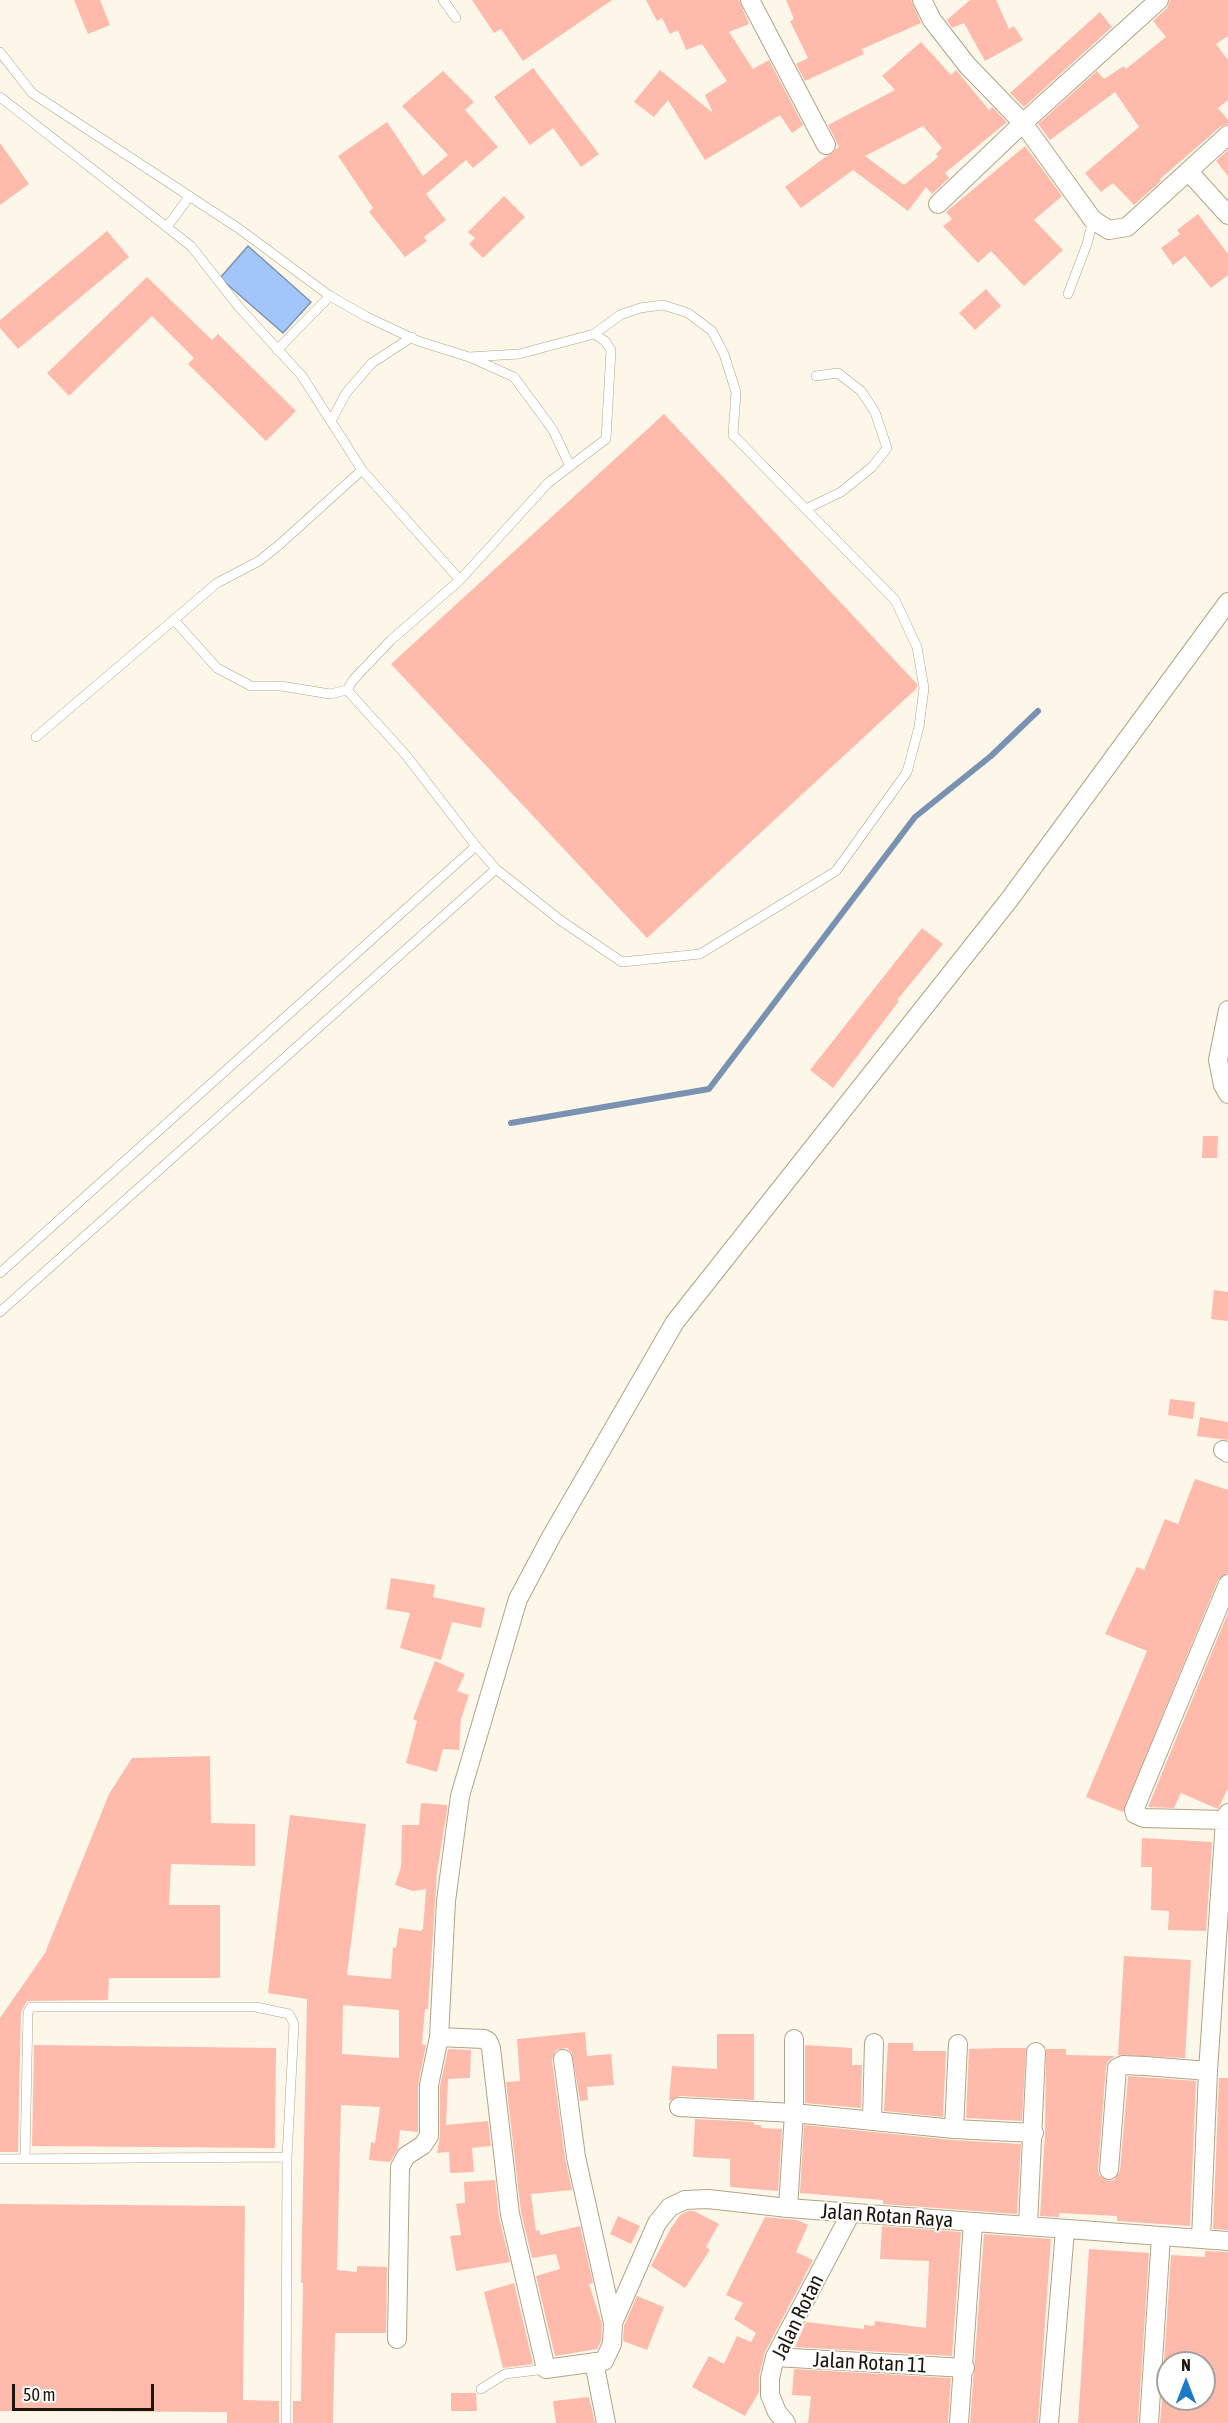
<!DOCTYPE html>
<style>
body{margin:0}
#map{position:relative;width:1228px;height:2423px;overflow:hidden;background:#fdf7ea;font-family:"Asap Condensed",sans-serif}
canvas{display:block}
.north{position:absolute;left:1156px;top:2351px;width:60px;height:60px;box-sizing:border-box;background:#fff;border:2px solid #a4a29e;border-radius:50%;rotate:0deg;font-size:16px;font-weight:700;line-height:24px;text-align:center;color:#1c170c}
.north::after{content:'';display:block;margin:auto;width:21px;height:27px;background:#1c7bc7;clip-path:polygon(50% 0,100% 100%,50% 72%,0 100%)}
.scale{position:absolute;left:12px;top:2384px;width:142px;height:27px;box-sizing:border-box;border:3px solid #1c170c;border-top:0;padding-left:8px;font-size:18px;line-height:21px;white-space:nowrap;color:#1c170c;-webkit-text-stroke:4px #fff;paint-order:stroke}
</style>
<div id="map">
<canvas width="1228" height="2423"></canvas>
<div class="north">N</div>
<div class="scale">50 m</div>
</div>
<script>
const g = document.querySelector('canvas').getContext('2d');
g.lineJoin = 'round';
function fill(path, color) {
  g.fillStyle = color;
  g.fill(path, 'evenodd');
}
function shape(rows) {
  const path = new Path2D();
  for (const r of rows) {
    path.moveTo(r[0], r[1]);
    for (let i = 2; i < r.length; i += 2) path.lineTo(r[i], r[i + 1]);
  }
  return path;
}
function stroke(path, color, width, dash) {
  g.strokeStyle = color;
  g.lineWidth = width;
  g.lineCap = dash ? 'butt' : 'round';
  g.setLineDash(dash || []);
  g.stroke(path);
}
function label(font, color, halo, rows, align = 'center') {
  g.font = font + ' "Asap Condensed",sans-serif';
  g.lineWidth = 4.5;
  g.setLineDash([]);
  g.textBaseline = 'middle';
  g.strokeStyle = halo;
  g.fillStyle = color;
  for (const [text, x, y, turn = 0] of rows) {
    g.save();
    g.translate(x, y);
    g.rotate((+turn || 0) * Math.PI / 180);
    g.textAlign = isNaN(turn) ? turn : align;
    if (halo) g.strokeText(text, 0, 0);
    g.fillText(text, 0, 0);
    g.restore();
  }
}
const water = shape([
 [248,246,311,302,283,333,220,278,248,246]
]);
fill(water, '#a2c6f9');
stroke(water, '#7a92b2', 1.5);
stroke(shape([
 [511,1123,709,1089,915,817,991,756,1038,711]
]), '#7a92b2', 6);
fill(shape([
 [74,0,100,0,110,25,88,34],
 [472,0,612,0,523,61,501,29,494,33],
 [646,0,739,0,749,24,729,32,753,69,769,60,803,125,792,133,780,115,705,160,668,100,654,117,634,102,660,70,713,113,705,95,727,81,702,44,686,50,678,30,670,34,662,18,657,21],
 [786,0,911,0,921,23,862,49,864,54,805,81,796,64,808,58,790,21,794,19],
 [970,0,996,0,1009,29,1014,26,1023,40,985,61,964,23,952,28,947,20],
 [1170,0,1228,0,1228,36,1216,44,1228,60,1228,100,1218,108,1228,120,1228,124,1220,127,1160,179,1161,181,1134,205,1113,183,1101,192,1085,173,1139,127,1115,92,1050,140,1038,124,1097,71,1104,79,1124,66,1126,69,1166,37,1153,21,1167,8],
 [1100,12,1112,27,1024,107,1010,93],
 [921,42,951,75,956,70,989,110,992,107,1007,122,945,173,949,178,932,194,926,187,908,211,853,170,801,208,785,187,839,147,828,125,895,90,882,76],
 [923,126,942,148,936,154,938,157,904,185,865,156],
 [533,68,599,154,581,167,553,128,530,145,494,97],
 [443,71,474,102,465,110,498,147,473,168,466,160,426,194,446,220,424,237,427,241,405,257,369,212,373,208,338,156,387,122,423,176,448,155,402,106],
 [0,143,29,184,0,205],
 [1025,146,1062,196,1034,220,1063,250,1024,286,991,251,978,263,943,226,952,219,946,212],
 [1228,150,1228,176,1216,161],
 [504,196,525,217,483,258,469,244,475,238,468,232],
 [1198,214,1228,254,1228,275,1211,288,1185,256,1173,265,1161,248,1180,234,1177,230],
 [107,231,129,257,18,349,0,328,0,320],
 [147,277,212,340,218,334,296,411,266,441,188,364,194,358,152,316,69,396,47,373],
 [986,289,1001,306,975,330,959,313],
 [664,414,917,684,917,688,647,938,391,664],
 [922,928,943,944,897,1000,899,1001,833,1088,810,1070],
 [1203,1136,1218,1136,1217,1158,1202,1158],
 [1214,1290,1228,1292,1228,1321,1211,1319],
 [1170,1399,1195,1402,1193,1419,1168,1415],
 [1200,1417,1228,1422,1228,1440,1197,1436],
 [1195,1479,1228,1490,1228,1573,1218,1580,1123,1812,1086,1797,1147,1651,1105,1634,1137,1567,1144,1570,1165,1519,1178,1524],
 [391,1578,435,1585,433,1597,485,1608,481,1628,452,1622,441,1660,400,1648,410,1613,386,1609],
 [1228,1613,1228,1788,1218,1809,1181,1793,1174,1808,1148,1807],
 [435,1661,465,1674,457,1691,469,1695,461,1719,459,1750,443,1749,437,1772,406,1763,417,1721,413,1719],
 [210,1756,211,1823,255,1824,255,1866,171,1864,169,1905,220,1905,220,1978,109,1978,108,2000,27,2001,21,2012,18,2152,0,2152,0,2018,45,1953,109,1794,132,1758],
 [421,1803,447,1805,447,1811,437,1872,428,2009,425,2009,422,2044,426,2045,418,2085,418,2132,400,2130,398,2149,390,2162,369,2160,371,2142,375,2143,380,2107,341,2105,337,2270,357,2272,357,2266,387,2267,386,2333,335,2333,333,2423,293,2423,293,2401,301,2401,303,2283,301,2283,307,1999,268,1993,290,1815,366,1824,347,1975,391,1979,393,1947,396,1948,399,1928,421,1931,423,1929,426,1889,413,1891,395,1885,401,1867,402,1825,419,1825],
 [343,2005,399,2010,399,2058,342,2054],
 [1142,1838,1212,1842,1206,1931,1168,1930,1169,1911,1151,1910,1152,1867,1141,1867],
 [1124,1956,1191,1960,1185,2058,1118,2055],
 [585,2032,587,2056,611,2054,614,2085,587,2087,588,2100,580,2101,572,2053,567,2048,556,2050,552,2060,565,2158,572,2190,531,2194,536,2231,539,2230,541,2235,580,2226,593,2283,589,2284,602,2324,601,2341,597,2349,555,2356,536,2276,560,2269,556,2254,532,2258,521,2212,506,2082,520,2081,517,2039],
 [717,2034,754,2034,754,2100,680,2096,669,2101,672,2066,717,2069],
 [888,2043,913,2043,913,2051,946,2051,943,2117,884,2111],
 [34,2045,276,2048,275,2148,32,2146],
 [805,2045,852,2048,852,2065,862,2065,861,2108,805,2103],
 [1002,2048,1026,2048,1022,2121,966,2118,969,2049],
 [448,2049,471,2050,470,2078,448,2079,446,2125,488,2121,491,2146,472,2148,474,2172,450,2173,449,2152,437,2153,440,2136,440,2086],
 [1046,2049,1066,2049,1066,2055,1115,2056,1108,2061,1106,2067,1098,2169,1099,2175,1108,2181,1114,2180,1120,2171,1128,2076,1196,2081,1190,2226,1117,2221,1117,2216,1059,2213,1059,2217,1040,2216,1045,2133],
 [1219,2078,1228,2078,1228,2230,1213,2229],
 [695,2119,754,2122,754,2125,761,2125,761,2128,782,2129,778,2191,730,2187,730,2159,693,2157],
 [804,2125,953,2140,1021,2144,1017,2214,883,2204,883,2200,800,2193],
 [495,2180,499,2217,510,2262,456,2271,450,2236,461,2235,456,2204,465,2203,464,2182],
 [0,2204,245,2206,243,2400,279,2401,279,2423,227,2423,227,2412,0,2411],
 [688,2211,694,2211,719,2224,706,2247,710,2250,685,2288,651,2266,671,2228,680,2215],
 [618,2216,640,2226,631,2244,610,2234],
 [765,2217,797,2220,808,2225,796,2252,813,2260,765,2352,759,2376,759,2392,745,2416,692,2387,709,2356,724,2364,737,2336,751,2342,756,2333,734,2319,743,2303,726,2295],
 [882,2226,961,2232,952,2356,795,2347,806,2322,864,2329,864,2325,874,2326,875,2321,926,2328,929,2261,880,2259],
 [984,2234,1051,2239,1038,2423,970,2423],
 [1089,2249,1149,2253,1138,2423,1078,2423],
 [1205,2251,1228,2252,1228,2423,1160,2423,1162,2399,1204,2399,1204,2363,1164,2363,1171,2255,1205,2257],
 [514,2283,533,2364,503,2368,484,2292],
 [637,2296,664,2307,647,2350,623,2341,624,2326],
 [794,2369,951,2378,948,2423,808,2423,811,2396,792,2395],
 [451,2393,476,2393,477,2411,451,2411],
 [589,2397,595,2423,556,2423,553,2401]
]), '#febbab');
const service = shape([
 [443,0,456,18],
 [0,52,32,93,238,228,330,296,367,317,418,341,469,357,514,377,553,430,570,466],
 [0,97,191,246,238,306,302,376,362,470,460,580],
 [167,227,189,197],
 [1068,294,1087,244,1093,220],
 [277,350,330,296],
 [469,357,519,354,594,334,605,341,611,350,606,439,548,483,460,580,391,640,353,680,347,690,405,754,476,846,496,869,560,920,622,962,700,954,836,871,907,772,919,727,924,688,917,647,895,600,733,435,736,392,724,354,712,331,688,313,663,305,640,308,620,315,594,334],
 [331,421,346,393,372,363,412,337],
 [806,509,841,492,872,467,887,448,875,412,861,391,838,373,816,376],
 [174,620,217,668,251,686,281,686,330,694,347,690],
 [36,737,217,583,259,561,279,545,362,470],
 [0,1273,476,846],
 [0,1312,496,869],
 [0,2159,287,2157,286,2423],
 [25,2159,28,2012,31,2007,256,2007,289,2014,294,2024,287,2157],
 [481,2389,505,2374,546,2369]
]);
const minor = shape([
 [750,0,826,145],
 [922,0,932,20,967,65,1023,123,1093,220,1109,230,1127,227,1228,135],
 [1189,172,1228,215],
 [938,204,1023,123,1159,0],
 [1228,1010,1218,1060,1223,1085,1228,1094],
 [1223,1450,1228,1453],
 [1225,1820,1144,1818,1135,1814,1134,1810,1228,1584],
 [439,2037,484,2039,488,2041,491,2048,510,2214,546,2369,604,2361,612,2344,613,2323,657,2223,670,2207,685,2200,708,2199,788,2208,1228,2241],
 [563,2059,576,2157,613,2323],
 [679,2107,794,2113,954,2129,1034,2133],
 [872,2120,874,2043],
 [954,2129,958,2044],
 [1109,2170,1117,2068,1123,2065,1145,2066,1208,2071],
 [788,2208,794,2113,794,2039],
 [1028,2225,1036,2052],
 [1201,2239,1208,2071,1225,1820,1228,1813],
 [397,2339,400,2167,406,2156,423,2145,429,2136,429,2085,439,2037,446,1901,460,1796,518,1599,551,1537,675,1322,1009,900,1228,602],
 [775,2357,965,2368],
 [594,2362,606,2423],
 [786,2423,777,2412,770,2395,770,2378,775,2357,851,2213],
 [959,2423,973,2223],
 [1049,2423,1065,2230],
 [1149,2423,1161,2236]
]);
stroke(service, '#b1a486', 10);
stroke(minor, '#b1a486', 20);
stroke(service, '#fff', 9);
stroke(minor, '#fff', 18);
label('21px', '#1c170c', '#fff', [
 ["Jalan Rotan Raya",887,2216,4],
 ["Jalan Rotan",798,2317,-64],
 ["Jalan Rotan 11",870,2363,3]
]);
</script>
